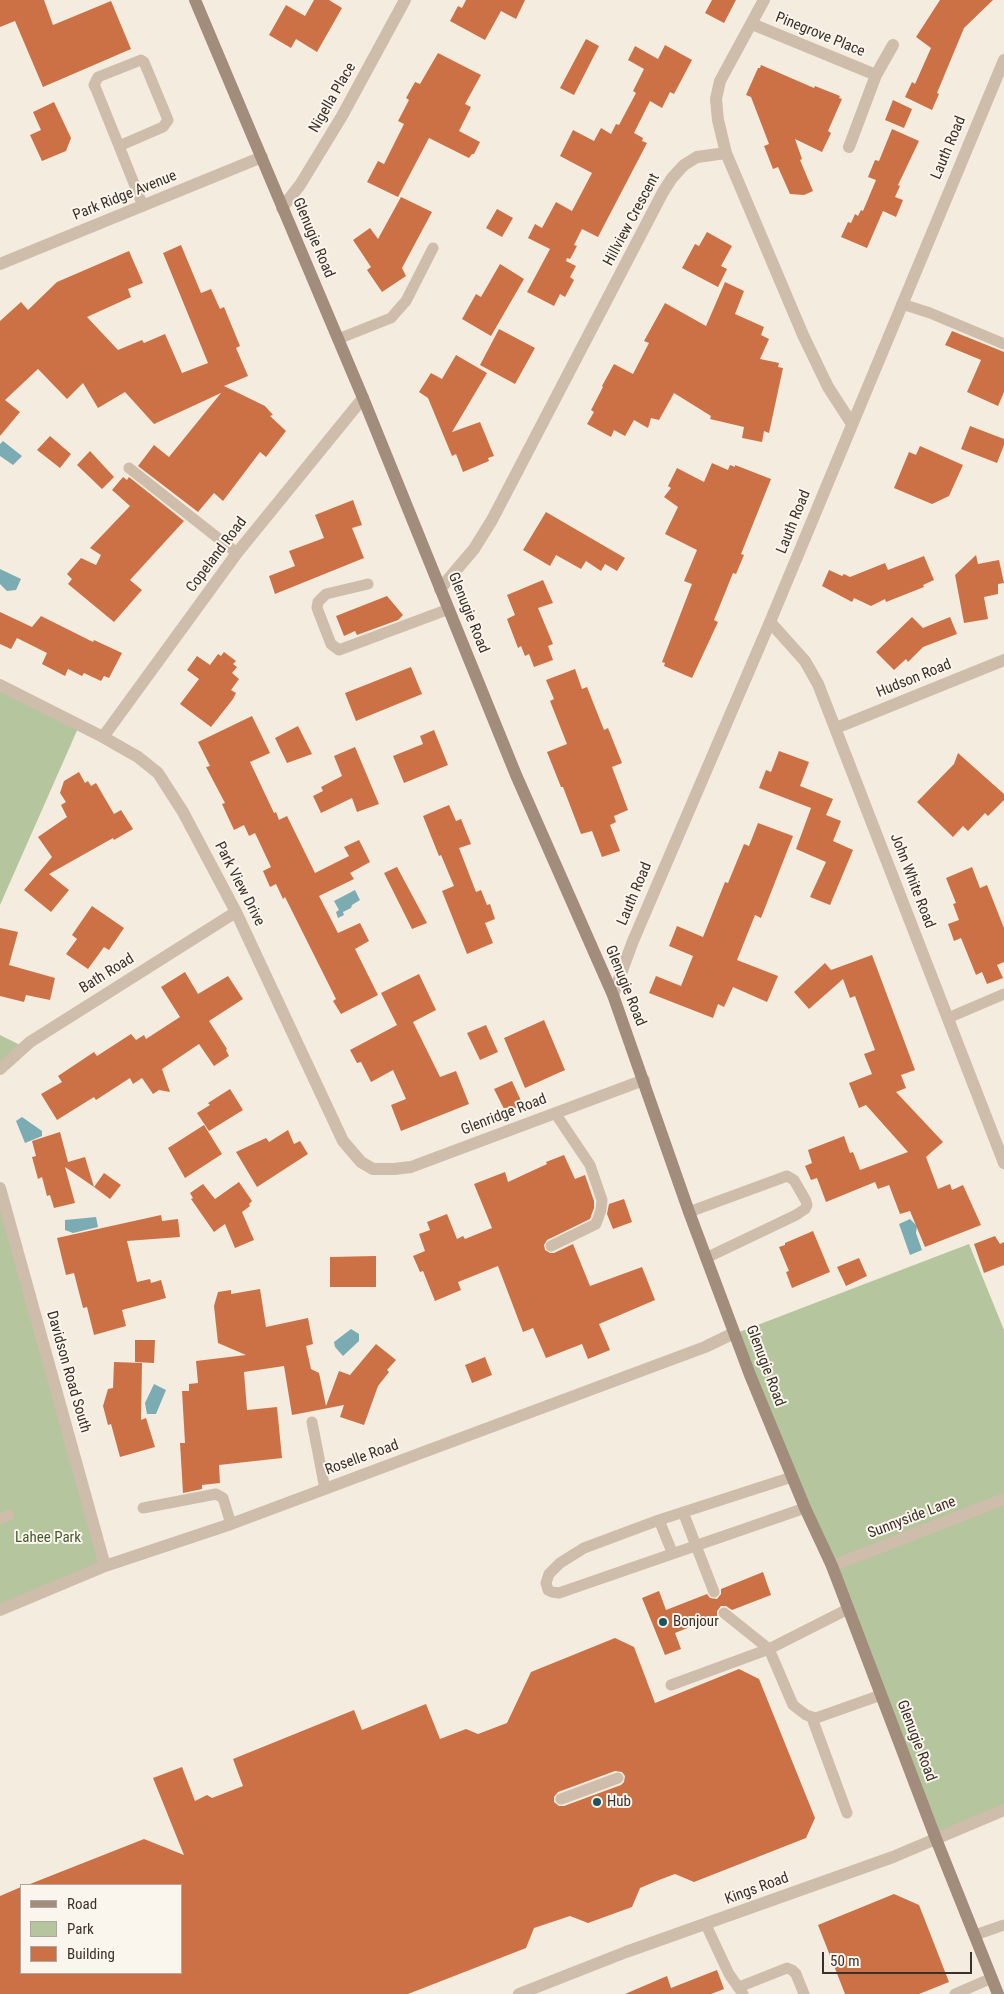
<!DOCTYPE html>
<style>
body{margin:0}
#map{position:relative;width:1004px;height:1994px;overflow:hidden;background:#f4ecdf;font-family:"Roboto Condensed",sans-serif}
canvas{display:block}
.legend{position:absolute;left:20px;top:1884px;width:162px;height:90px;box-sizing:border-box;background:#fbf6ed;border:1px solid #aea79f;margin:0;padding:6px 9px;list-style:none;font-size:15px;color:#3b312a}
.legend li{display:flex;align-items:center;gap:10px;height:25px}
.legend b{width:25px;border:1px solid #aea79f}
.scale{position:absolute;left:822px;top:1952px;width:150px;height:22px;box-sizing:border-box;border:2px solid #3b312a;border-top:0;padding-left:6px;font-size:15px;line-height:18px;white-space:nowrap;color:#3b312a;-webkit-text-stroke:4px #fbf6ed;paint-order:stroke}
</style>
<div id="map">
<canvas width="1004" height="1994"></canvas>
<ul class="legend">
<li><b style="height:6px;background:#a28c7b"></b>Road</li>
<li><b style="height:14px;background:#b5c59e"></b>Park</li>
<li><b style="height:14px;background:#cc7146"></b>Building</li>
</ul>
<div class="scale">50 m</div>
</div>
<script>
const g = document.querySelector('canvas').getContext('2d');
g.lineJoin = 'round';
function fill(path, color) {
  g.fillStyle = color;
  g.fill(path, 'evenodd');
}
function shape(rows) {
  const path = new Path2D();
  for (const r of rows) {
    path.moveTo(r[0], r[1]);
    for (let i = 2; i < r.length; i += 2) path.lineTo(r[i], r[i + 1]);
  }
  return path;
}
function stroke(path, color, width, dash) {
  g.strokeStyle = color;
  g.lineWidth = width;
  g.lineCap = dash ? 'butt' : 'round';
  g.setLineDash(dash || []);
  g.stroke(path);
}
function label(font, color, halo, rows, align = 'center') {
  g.font = font + ' "Roboto Condensed",sans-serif';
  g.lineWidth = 4;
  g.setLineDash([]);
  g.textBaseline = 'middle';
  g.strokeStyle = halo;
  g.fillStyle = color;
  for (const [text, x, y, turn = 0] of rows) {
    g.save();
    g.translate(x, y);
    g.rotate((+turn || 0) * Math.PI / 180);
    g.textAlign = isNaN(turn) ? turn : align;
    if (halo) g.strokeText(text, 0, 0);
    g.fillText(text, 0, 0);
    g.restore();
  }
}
fill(shape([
 [0,683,79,726,0,905],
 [0,1035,24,1047,0,1070],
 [0,1185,106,1567,0,1609],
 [969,1244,1004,1330,1004,1809,936,1839,734,1334]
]), '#b5c59e');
fill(shape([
 [3,441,22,456,13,465,0,456,0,444],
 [0,569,21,579,16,590,7,591,0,584],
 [355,890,360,900,352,905,351,908,343,912,344,915,338,918,336,912,339,910,334,901],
 [22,1117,42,1131,42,1136,25,1143,16,1121],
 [96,1217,98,1227,73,1233,65,1230,65,1220],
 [910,1219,917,1226,916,1233,922,1250,910,1255,899,1224],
 [351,1329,359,1334,359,1341,343,1356,335,1347,334,1342],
 [154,1384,166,1390,156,1414,147,1414,145,1403]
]), '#7cacb3');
fill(shape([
 [0,0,44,0,53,25,111,1,131,49,43,87,15,21,0,27],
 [314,0,329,0,342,8,317,52,296,39,291,48,269,35,286,5,305,16],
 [466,0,525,0,516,19,501,11,485,40,450,21,458,6,462,8],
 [712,0,736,0,724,23,705,13],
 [940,0,993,0,964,28,937,93,939,94,932,110,905,97,912,82,915,84,931,48,916,37],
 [586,39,599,46,574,95,560,88],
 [665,45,692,60,674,94,670,92,662,108,650,101,634,133,643,138,642,141,647,143,598,237,582,229,574,245,577,246,570,259,567,258,566,261,576,266,570,277,574,280,565,297,560,294,554,306,527,292,550,249,528,238,535,224,542,228,556,202,572,211,592,173,560,156,573,130,594,141,601,128,611,134,616,124,619,125,636,93,633,91,644,69,628,60,635,46,658,59],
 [438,53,481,75,465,104,471,107,459,131,480,142,474,154,472,154,469,158,429,138,398,197,367,182,378,161,384,164,404,124,398,121,409,100,406,98,415,82,420,84],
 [761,65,814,88,815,86,840,96,839,98,842,99,828,131,831,133,822,152,795,139,802,159,800,160,813,191,804,195,790,194,778,167,773,169,764,146,769,144,751,97,746,95,758,68,760,68],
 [893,100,912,109,904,128,885,120],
 [54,102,71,138,66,151,42,161,30,135,41,130,33,112],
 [892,129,919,141,898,185,900,186,895,197,903,200,896,217,883,211,867,248,841,237,848,222,851,223,855,214,858,216,861,210,863,211,876,180,868,177,875,160,879,161],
 [401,197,432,212,402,268,406,276,382,292,367,270,371,267,353,240,370,228,378,239],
 [497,209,513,218,502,237,486,228],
 [707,232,732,246,721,266,727,269,718,287,682,268,695,244,699,246],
 [181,245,201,293,211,289,220,309,224,307,240,346,236,348,248,376,224,386,265,406,273,415,270,416,286,431,266,457,260,452,223,501,214,493,198,512,138,466,154,445,169,457,221,393,154,424,125,392,98,408,83,383,67,399,38,369,5,400,20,412,0,436,0,321,21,302,28,310,57,282,129,251,143,283,128,289,131,297,87,317,118,350,142,340,144,343,165,334,182,373,208,363,163,253],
 [500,264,524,279,491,336,462,319,476,294,481,297],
 [725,282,744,291,735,314,764,327,761,335,769,339,760,359,779,363,778,367,783,368,769,433,764,431,762,442,742,438,744,427,710,419,711,416,674,393,659,420,651,418,648,428,634,420,625,436,614,430,611,437,587,424,594,412,591,410,603,387,602,386,614,364,633,374,649,343,644,341,665,303,706,326],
 [499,329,535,348,515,384,480,365],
 [952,331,1004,352,1004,392,998,406,967,392,981,360,945,345],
 [456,355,487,373,452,432,480,422,494,456,488,458,489,461,463,472,456,454,452,456,428,398,419,392,431,373,442,379],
 [970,426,1004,439,1004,445,997,463,961,449],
 [50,436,71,454,60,468,37,450],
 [920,446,963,465,949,496,932,504,894,488,909,452,916,455],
 [90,451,114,477,102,489,77,465],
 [712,463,728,470,730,465,735,467,735,465,771,479,741,554,744,555,736,574,733,573,714,620,718,622,692,678,664,666,665,663,662,662,692,584,684,581,697,550,665,534,678,507,664,497,671,488,668,486,677,468,704,482],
 [123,477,127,480,129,477,184,521,130,580,142,590,114,622,68,584,72,579,67,574,81,558,96,565,101,555,90,548,130,506,112,490],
 [353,500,362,525,352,528,364,558,275,594,269,576,295,566,289,551,324,538,315,515],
 [546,512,625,558,617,571,605,564,601,571,586,561,581,569,556,555,550,566,523,550],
 [976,555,978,564,999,560,1004,583,998,584,998,594,984,597,988,619,964,623,955,575],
 [924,556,934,580,923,585,924,587,886,602,885,599,871,606,854,598,852,602,822,586,829,570,842,576,844,574,850,577,885,563,888,570],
 [543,580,553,603,538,608,553,644,548,646,553,660,534,667,529,654,525,656,521,646,518,648,507,619,515,615,507,595],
 [387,596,403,615,398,620,357,635,355,631,344,636,336,616],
 [0,612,32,627,41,616,93,642,94,640,122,653,109,678,104,676,101,681,84,673,82,676,68,669,65,676,42,664,47,653,17,638,11,649,0,644],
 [912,617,923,628,950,617,957,634,923,647,908,662,906,659,894,670,876,652],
 [224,652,236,661,233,664,237,667,232,673,239,679,231,690,236,693,233,699,211,727,180,704,199,679,187,670,197,656,210,665,218,654,221,656],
 [411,667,422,694,356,721,345,693],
 [575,669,582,689,587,687,604,730,608,728,622,763,612,767,628,810,614,816,616,822,610,825,620,851,602,857,592,831,581,834,563,787,561,787,547,752,567,744,550,701,554,699,546,680],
 [252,716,270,753,250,762,274,813,276,812,279,820,287,816,315,873,349,856,344,847,359,840,370,862,350,873,354,879,319,896,338,933,360,923,369,941,355,949,378,995,341,1014,333,1001,336,999,285,897,283,899,276,884,270,887,263,871,271,867,255,833,249,836,244,825,234,830,222,804,225,803,206,767,210,766,198,742],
 [298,726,312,754,287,763,275,738],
 [434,730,448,765,404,783,393,756,423,744,420,736],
 [355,747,379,804,357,812,352,798,321,813,313,796,323,791,321,787,342,776,334,756],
 [779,751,809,762,800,786,833,799,826,815,841,821,833,841,853,850,830,905,810,897,826,862,796,849,811,808,759,788,766,770,771,772],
 [958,753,1004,794,1004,800,988,816,985,813,968,831,963,826,953,837,917,802,954,764],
 [79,772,85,783,88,781,91,786,96,783,114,814,121,810,133,829,114,840,113,838,49,874,69,890,51,912,24,890,52,857,38,837,67,817,61,805,66,802,60,793,64,781],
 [449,805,456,821,461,819,471,844,459,848,476,892,481,890,487,905,490,904,495,919,485,923,493,943,467,954,442,891,454,886,441,855,439,856,423,816],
 [758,823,793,836,761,918,755,915,737,960,778,976,767,1002,733,987,724,1007,718,1004,713,1018,649,993,656,976,681,986,693,956,669,946,677,926,703,937,725,882,728,883,744,844,749,846],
 [397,867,427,923,412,929,384,873],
 [972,867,980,888,987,885,1004,928,1004,962,997,965,1003,978,987,984,982,972,976,975,961,938,954,941,948,924,959,920,953,904,956,903,946,878],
 [92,906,124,928,109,950,104,947,88,969,66,954,77,939,72,935],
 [0,928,18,932,9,965,55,978,50,1000,26,995,24,1002,0,996],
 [872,955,915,1070,901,1075,906,1088,896,1092,943,1142,926,1157,938,1189,950,1184,952,1190,963,1185,981,1225,925,1247,910,1211,900,1214,889,1185,878,1189,875,1182,826,1202,817,1178,811,1180,805,1166,812,1163,808,1150,844,1136,850,1153,853,1152,860,1170,908,1152,866,1105,859,1108,849,1083,872,1074,864,1054,875,1050,855,996,850,998,843,979,809,1009,794,992,825,963,831,970],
 [185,972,198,994,228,976,243,999,209,1021,227,1049,226,1050,229,1056,214,1066,199,1044,162,1069,170,1092,159,1090,153,1094,142,1078,133,1084,130,1078,96,1100,94,1097,57,1120,41,1094,62,1082,58,1076,94,1052,97,1056,131,1034,136,1040,144,1035,146,1039,180,1017,161,987],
 [419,974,436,1010,413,1022,440,1077,456,1071,469,1104,401,1131,391,1105,406,1099,393,1070,371,1082,361,1062,357,1063,350,1050,397,1025,381,993],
 [544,1020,565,1070,525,1088,504,1038],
 [486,1025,498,1052,480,1060,467,1033],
 [512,1081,523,1105,506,1113,494,1089],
 [230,1089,243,1110,209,1131,197,1113,210,1105,208,1103],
 [204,1125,222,1154,185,1178,168,1148],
 [288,1130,294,1144,300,1141,308,1154,257,1187,236,1152,266,1138,269,1142],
 [60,1132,68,1162,85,1157,94,1187,65,1167,75,1203,54,1208,50,1195,47,1196,42,1177,38,1179,32,1157,36,1156,32,1141],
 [564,1155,575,1179,585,1175,594,1201,594,1208,590,1219,547,1240,544,1245,545,1250,550,1253,554,1253,573,1244,590,1286,642,1267,655,1300,599,1324,610,1350,588,1359,582,1344,546,1358,533,1328,523,1332,498,1266,458,1282,461,1290,435,1301,423,1271,420,1272,413,1256,425,1251,419,1234,430,1230,427,1222,447,1214,457,1239,463,1236,465,1239,492,1228,474,1184,505,1172,508,1182,547,1164,546,1162],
 [104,1173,121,1185,110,1199,94,1187],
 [239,1182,252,1201,249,1204,250,1206,242,1212,254,1240,235,1248,225,1224,214,1232,191,1199,193,1198,190,1193,203,1184,215,1199],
 [624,1199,632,1222,613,1229,607,1214,609,1204],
 [161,1215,162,1221,178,1219,180,1237,127,1241,137,1282,150,1279,151,1283,161,1280,166,1298,122,1310,126,1326,94,1335,87,1307,83,1308,74,1273,66,1275,57,1238],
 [813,1231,830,1272,792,1288,786,1272,789,1271,779,1247,785,1245,785,1243],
 [995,1236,1000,1244,1004,1242,1004,1265,984,1273,974,1244],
 [376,1256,376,1287,330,1287,330,1257],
 [859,1258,867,1276,846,1286,837,1267],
 [260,1289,266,1327,308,1318,313,1344,306,1346,311,1369,319,1373,326,1406,339,1371,350,1375,376,1344,396,1360,387,1370,389,1372,378,1386,364,1425,340,1417,344,1405,292,1415,284,1366,244,1372,247,1410,277,1407,282,1458,219,1465,220,1483,202,1485,202,1489,183,1493,180,1443,185,1443,182,1391,189,1391,189,1384,198,1383,196,1361,246,1355,218,1343,214,1306,218,1292,231,1290,231,1294],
 [135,1340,155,1340,154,1363,135,1362],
 [485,1357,492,1375,472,1383,465,1365],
 [114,1362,142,1363,141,1420,146,1418,155,1447,120,1457,111,1424,108,1425,103,1406,108,1389,113,1388],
 [763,1572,771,1595,732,1610,726,1606,721,1606,717,1611,717,1616,675,1633,681,1649,665,1655,642,1598,659,1591,666,1610,707,1594,710,1598,717,1599,721,1594,721,1589],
 [615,1638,634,1647,655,1703,739,1669,759,1679,815,1818,806,1838,694,1882,675,1874,659,1880,640,1888,632,1907,588,1923,570,1916,534,1928,526,1948,408,1994,0,1994,0,1896,21,1887,21,1973,181,1973,181,1885,30,1884,144,1839,184,1855,153,1778,182,1767,195,1801,207,1795,212,1798,243,1786,233,1759,354,1710,362,1730,426,1704,440,1739,466,1729,478,1734,507,1723,531,1672],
 [615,1771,622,1772,625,1776,624,1782,621,1785,564,1806,559,1806,554,1802,554,1797,558,1792],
 [894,1894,919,1905,949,1982,919,1994,845,1994,818,1925],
 [717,1970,724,1989,711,1994,625,1994,667,1976,671,1988]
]), '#cc7146');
stroke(shape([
 [119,146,163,127,168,120,144,62,141,60,98,77,94,85,96,89,119,146,143,206],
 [902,304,930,313,1004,344],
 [338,339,391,318,397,311,406,301,433,248],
 [129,468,237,553],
 [368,584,326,594,318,602,317,608,331,644,339,650,449,609],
 [948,1018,1004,994],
 [689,1212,787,1176,794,1180,806,1201,807,1205,805,1209,796,1215,706,1258],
 [551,1246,596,1224,601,1210,602,1200,590,1165,555,1113],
 [312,1422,325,1489],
 [792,1477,659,1520,584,1548,560,1563,549,1574,546,1583,548,1590,552,1592,559,1593,805,1508],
 [143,1508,216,1494,223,1498,231,1524],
 [683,1512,714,1592],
 [0,1519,9,1515],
 [659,1520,672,1552],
 [724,1613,769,1649,793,1705,806,1715,816,1718,881,1695],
 [671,1685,769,1649,848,1609],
 [812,1718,847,1813],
 [561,1799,618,1778],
 [706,1925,729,1974,743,1994],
 [975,1935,1004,1925],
 [739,1987,787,1968,792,1970,796,1974,804,1994],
 [955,1994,992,1978]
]), '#cebdaa', 11);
stroke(shape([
 [752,24,876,75],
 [849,147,876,75,893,45],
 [726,153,718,120,716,99,720,81,764,0],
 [282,208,300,185,342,116,405,0],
 [0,264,262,157],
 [440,589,474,549,492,520,663,192,672,178,684,165,697,157,726,153,803,335,828,387,852,424],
 [770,622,805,661,818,684,1004,1163],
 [0,685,103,737,138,757,158,773,183,812,236,912,343,1141,361,1162,373,1169,394,1169,411,1167,644,1080],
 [836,728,1004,660],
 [103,737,237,553,363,398],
 [613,995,633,941,770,622,1004,60],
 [0,1069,30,1042,236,912],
 [0,1188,105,1566],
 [832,1566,1004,1499],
 [0,1610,105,1566,231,1524,705,1347,734,1333],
 [519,1994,626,1952,893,1857,1004,1810]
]), '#cebdaa', 12);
stroke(shape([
 [195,0,363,398,516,775,613,995,689,1212,750,1375,805,1508,832,1566,936,1839,998,1994]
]), '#a28c7b', 12);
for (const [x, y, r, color] of [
 [663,1622,5,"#1d555f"],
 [597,1802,5,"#1d555f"]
]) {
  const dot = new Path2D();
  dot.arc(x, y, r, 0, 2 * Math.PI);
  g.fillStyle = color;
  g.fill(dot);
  stroke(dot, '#fbf6ed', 2);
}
label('15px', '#3b312a', '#fbf6ed', [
 ["Pinegrove Place",820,35,22],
 ["Nigella Place",333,98,-60],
 ["Lauth Road",949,148,-67],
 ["Park Ridge Avenue",125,196,-22],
 ["Hillview Crescent",632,220,-62],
 ["Glenugie Road",313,238,67],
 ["Lauth Road",794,522,-68],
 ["Copeland Road",217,555,-53],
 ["Glenugie Road",468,613,68],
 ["Hudson Road",914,679,-22],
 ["John White Road",912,881,69],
 ["Park View Drive",239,884,63],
 ["Lauth Road",635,894,-67],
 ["Bath Road",107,974,-32],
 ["Glenugie Road",625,986,68],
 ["Glenridge Road",504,1115,-21],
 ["Glenugie Road",765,1366,69],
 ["Davidson Road South",68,1372,74],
 ["Roselle Road",362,1458,-20],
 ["Sunnyside Lane",912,1518,-21],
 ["Glenugie Road",916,1741,69],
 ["Kings Road",757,1889,-20]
]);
label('15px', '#465b2c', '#fbf6ed', [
 ["Lahee Park",48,1538]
]);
label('15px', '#3b312a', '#fbf6ed', [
 ["Bonjour",673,1622],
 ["Hub",607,1802]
], 'left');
</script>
